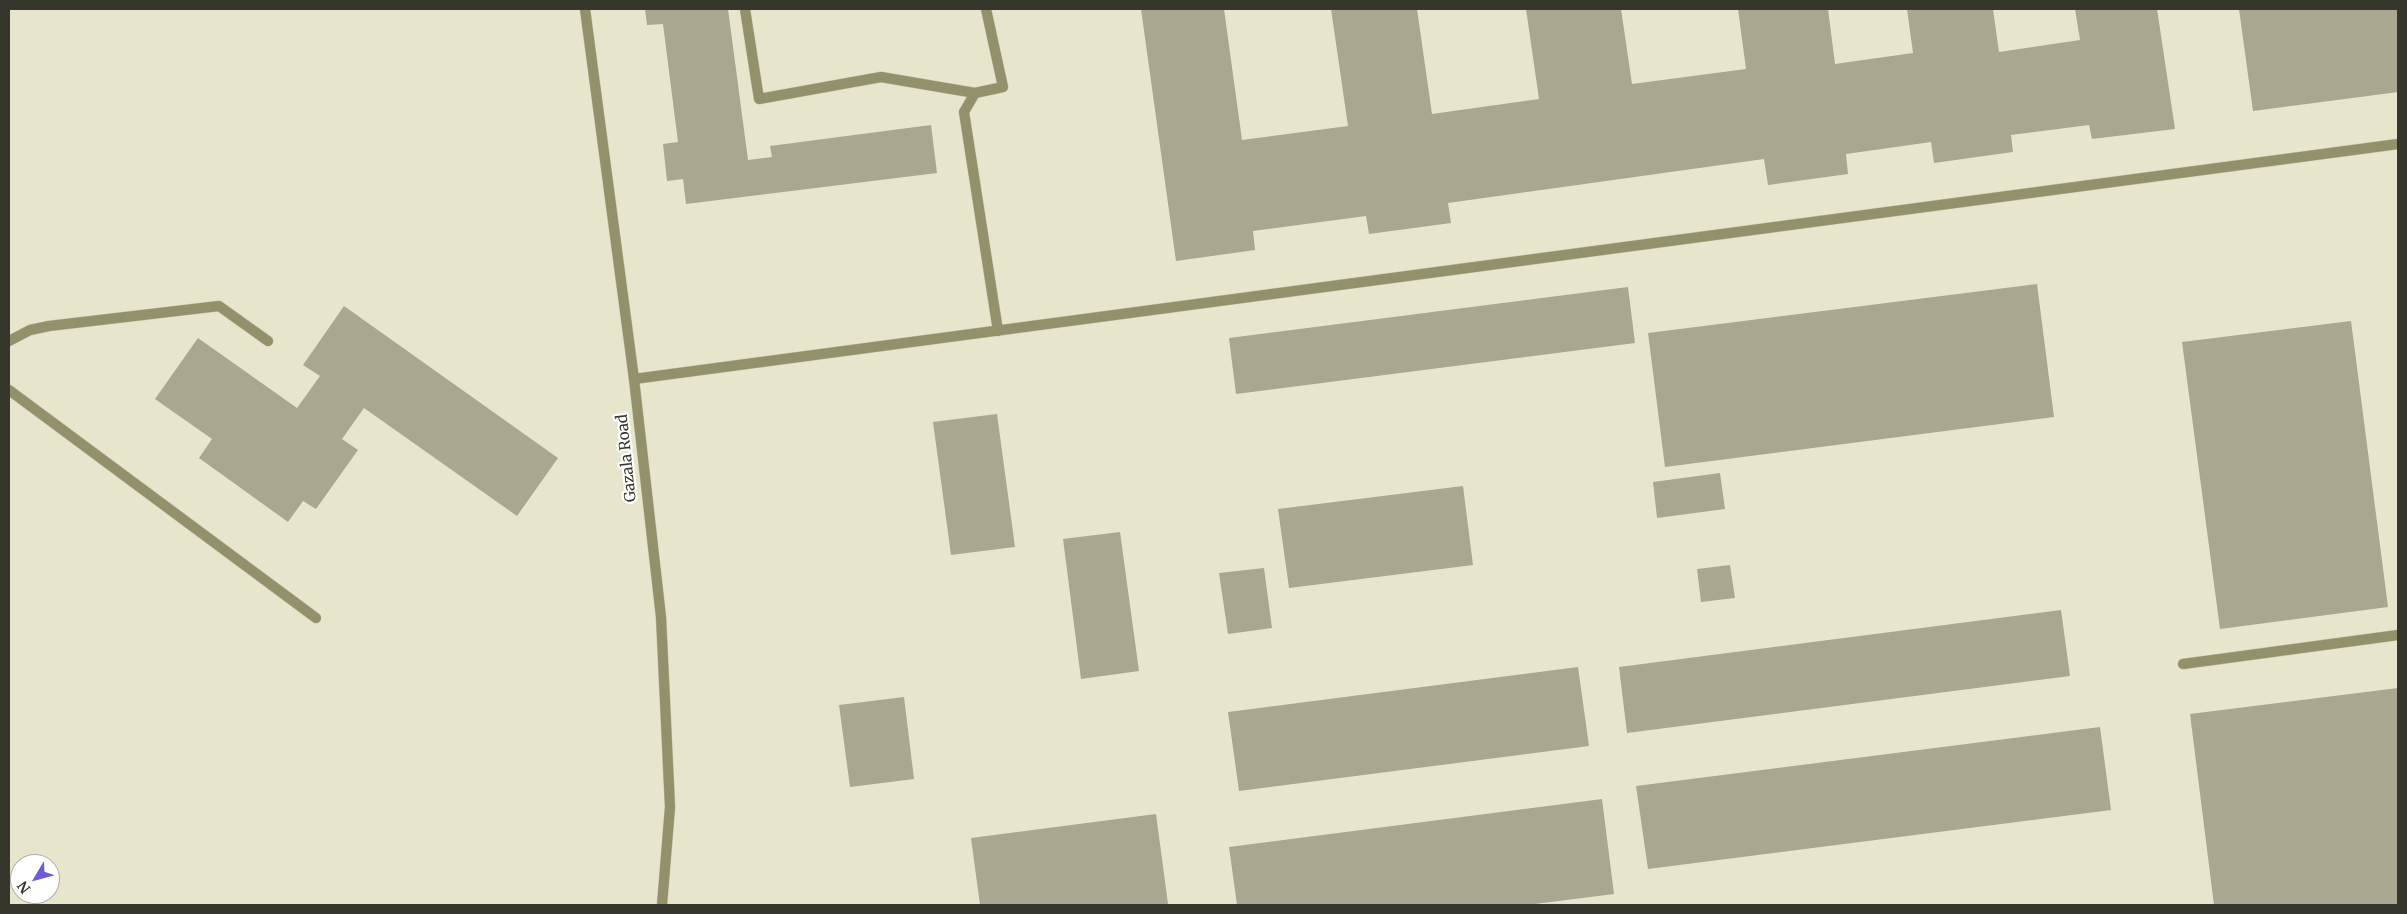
<!DOCTYPE html>
<style>
body{margin:0}
#map{position:relative;width:2407px;height:914px;overflow:hidden;background:#e7e6cc;font-family:Merriweather,serif}
canvas{display:block}
.frame{position:absolute;inset:0;border:10px solid #37362c;pointer-events:none}
.north{position:absolute;left:10px;top:854px;width:50px;height:50px;box-sizing:border-box;background:#fff;border:1px solid #afafab;border-radius:50%;rotate:233deg;font-size:14px;font-weight:700;line-height:20px;text-align:center;color:#37362c}
.north::after{content:'';display:block;margin:auto;width:18px;height:22px;background:#6c5dd7;clip-path:polygon(50% 0,100% 100%,50% 72%,0 100%)}
</style>
<div id="map">
<canvas width="2407" height="914"></canvas>
<div class="frame"></div>
<div class="north">N</div>
</div>
<script>
const g = document.querySelector('canvas').getContext('2d');
g.lineJoin = 'round';
function fill(path, color) {
  g.fillStyle = color;
  g.fill(path, 'evenodd');
}
function shape(rows) {
  const path = new Path2D();
  for (const r of rows) {
    path.moveTo(r[0], r[1]);
    for (let i = 2; i < r.length; i += 2) path.lineTo(r[i], r[i + 1]);
  }
  return path;
}
function stroke(path, color, width, dash) {
  g.strokeStyle = color;
  g.lineWidth = width;
  g.lineCap = dash ? 'butt' : 'round';
  g.setLineDash(dash || []);
  g.stroke(path);
}
function label(font, color, halo, rows, align = 'center') {
  g.font = font + ' Merriweather,serif';
  g.lineWidth = 4.5;
  g.setLineDash([]);
  g.textBaseline = 'middle';
  g.strokeStyle = halo;
  g.fillStyle = color;
  for (const [text, x, y, turn = 0] of rows) {
    g.save();
    g.translate(x, y);
    g.rotate((+turn || 0) * Math.PI / 180);
    g.textAlign = isNaN(turn) ? turn : align;
    if (halo) g.strokeText(text, 0, 0);
    g.fillText(text, 0, 0);
    g.restore();
  }
}
fill(shape([
 [645,9,728,9,748,160,772,157,770,146,931,125,937,173,686,204,683,179,667,181,663,144,678,142,663,24,647,25],
 [1141,9,1224,9,1242,140,1348,126,1331,9,1417,9,1432,114,1539,99,1526,9,1621,9,1632,84,1746,69,1738,9,1828,9,1835,64,1913,53,1907,9,1993,9,1999,52,2080,40,2075,9,2157,9,2175,129,2092,139,2089,125,2011,135,2013,152,1934,163,1931,142,1846,154,1848,174,1768,185,1764,159,1448,203,1451,223,1369,234,1366,216,1253,231,1255,250,1176,261],
 [2239,9,2398,9,2398,92,2253,111],
 [2037,284,2054,417,1665,467,1648,333],
 [1628,287,1635,343,1236,394,1229,338],
 [344,306,558,458,517,516,364,408,342,439,358,450,316,509,303,501,288,522,199,458,212,439,155,399,198,338,297,408,320,376,303,365],
 [2351,321,2388,607,2220,629,2182,342],
 [997,414,1015,547,951,555,933,422],
 [1720,473,1725,509,1657,518,1653,482],
 [1463,486,1473,565,1289,588,1278,509],
 [1120,532,1139,671,1081,679,1063,539],
 [1730,565,1735,598,1701,602,1697,569],
 [1264,568,1272,628,1228,634,1219,573],
 [2061,610,2070,676,1627,733,1619,667],
 [1578,667,1589,746,1239,791,1228,712],
 [2398,688,2398,905,2214,905,2190,714],
 [904,697,914,779,850,787,839,705],
 [2100,727,2111,810,1648,869,1636,786],
 [1602,799,1614,894,1527,905,1237,905,1229,847],
 [1156,814,1168,904,980,905,971,838]
]), '#a9a78f');
const service = shape([
 [745,9,759,99,881,77,975,93],
 [986,9,1003,87,975,93,964,112,998,331],
 [9,341,30,330,49,326,219,306,268,341],
 [634,379,2398,144],
 [9,390,316,618],
 [2183,664,2398,635]
]);
const minor = shape([
 [585,9,634,379,661,617,670,807,662,905]
]);
stroke(service, '#c4c3ac', 11);
stroke(minor, '#c4c3ac', 11);
stroke(service, '#93916b', 10);
stroke(minor, '#93916b', 10);
label('15px', '#37362c', '#fff', [
 ["Gazala Road",627,458,-96]
]);
</script>
